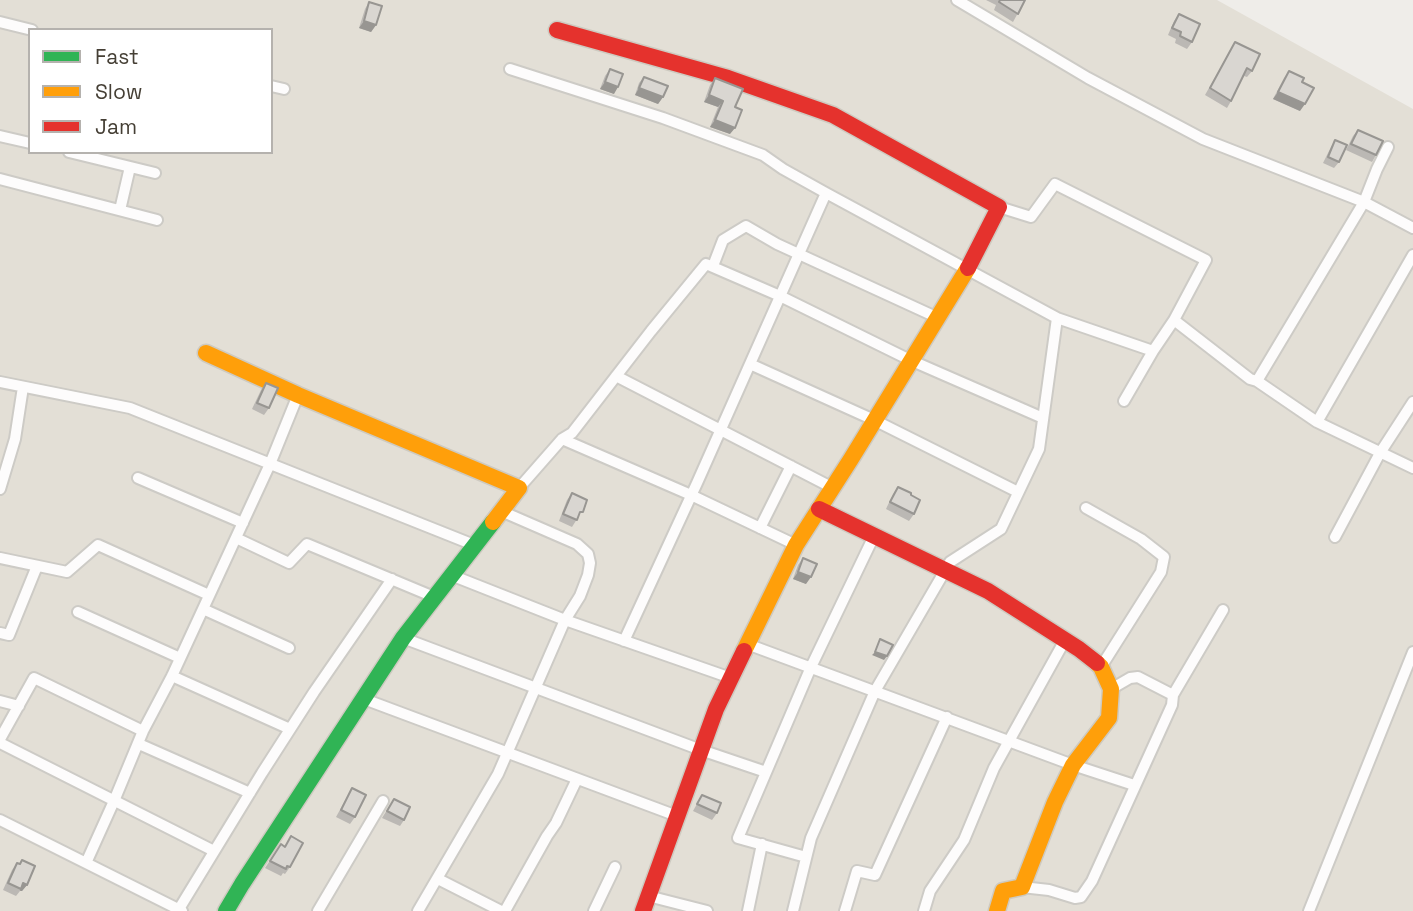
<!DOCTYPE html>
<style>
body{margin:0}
#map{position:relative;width:1413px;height:911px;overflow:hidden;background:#efede9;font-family:"Space Grotesk",sans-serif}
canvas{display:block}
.legend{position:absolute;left:28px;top:28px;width:245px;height:126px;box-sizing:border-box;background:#fff;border:2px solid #b5b2ae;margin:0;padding:9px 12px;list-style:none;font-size:21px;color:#453f35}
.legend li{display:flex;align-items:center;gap:14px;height:35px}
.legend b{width:35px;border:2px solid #b5b2ae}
</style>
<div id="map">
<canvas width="1413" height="911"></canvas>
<ul class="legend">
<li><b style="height:9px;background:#30b455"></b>Fast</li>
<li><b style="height:9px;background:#ff9f0a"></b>Slow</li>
<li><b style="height:9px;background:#e5322d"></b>Jam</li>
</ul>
</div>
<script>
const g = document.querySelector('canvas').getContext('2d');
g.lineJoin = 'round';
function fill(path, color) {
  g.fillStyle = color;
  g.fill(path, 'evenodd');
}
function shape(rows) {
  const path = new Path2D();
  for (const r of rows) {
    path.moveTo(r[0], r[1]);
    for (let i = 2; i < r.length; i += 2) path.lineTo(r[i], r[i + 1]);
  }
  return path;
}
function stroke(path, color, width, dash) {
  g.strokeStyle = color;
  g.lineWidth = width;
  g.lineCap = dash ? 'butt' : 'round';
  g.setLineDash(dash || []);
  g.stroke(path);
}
fill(shape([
 [0,0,1217,0,1413,109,1413,911,0,911],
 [30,30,271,30,271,152,30,152]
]), '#e3dfd6');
const street = shape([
 [957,0,1088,78,1203,139,1364,202,1413,228],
 [0,22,32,30],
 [510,69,663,118,763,155,783,169,826,193,1057,318,1039,449,1001,529,950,562,875,691,811,838,793,911],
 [271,86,284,89],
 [0,136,30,143],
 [69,152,155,173],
 [0,179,157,220],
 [999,207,1031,217,1055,184,1206,260,1174,320,1153,351,1124,401],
 [120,210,130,167],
 [713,266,723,240,746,226,777,244,936,317],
 [1057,318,1153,351],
 [1174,320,1250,379,1257,381,1317,422,1413,468],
 [750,364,874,420,1018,492],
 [616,376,833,488],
 [1257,381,1364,202,1377,169,1388,147],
 [0,382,130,408,474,545],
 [1317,422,1413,255],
 [562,439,691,495,796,545],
 [138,478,243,523],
 [519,488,562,439,572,433,651,331,706,264,780,296,910,360,1043,418],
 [0,489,15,439,23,387],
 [1086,508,1141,539,1164,557,1161,572,1101,667],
 [760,528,791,466],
 [1335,537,1380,453,1413,402],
 [236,538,289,563,307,544,434,597],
 [0,558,67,572,98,545,209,595],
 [451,575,565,620,580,596,588,575,590,563,588,554,577,544,501,511],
 [203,609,289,648],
 [78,612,180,658],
 [0,633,9,635,37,566],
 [403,638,701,750,766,772],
 [624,641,697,483,826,193],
 [747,644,1073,765,1134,785],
 [172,676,290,729],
 [1111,689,1130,678,1138,677,1173,695],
 [364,699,677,816],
 [0,701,19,706],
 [0,739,34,678,143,731],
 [0,743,214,851],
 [139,744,250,793],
 [0,820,182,911],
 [806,857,738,838,811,667,874,536],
 [86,863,114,801,143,731,172,676,270,464,298,395],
 [438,879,501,911],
 [1022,887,1049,890,1075,898,1081,897,1092,881,1172,705,1173,695,1223,610],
 [648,896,707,911],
 [179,909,262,773,314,692,392,579],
 [318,911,383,801],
 [418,911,498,774,565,620,731,678],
 [505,911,547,836,556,823,577,779],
 [594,911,615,867],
 [748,911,762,844],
 [845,911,857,871,875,875,947,717],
 [924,911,930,891,964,840,994,768,1065,640],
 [1309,911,1413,652]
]);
const fast = shape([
 [226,911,242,884,403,638,493,522]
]);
const slow = shape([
 [206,353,298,395,519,488,493,522],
 [744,651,796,545,851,459,968,268],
 [997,911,1003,891,1022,887,1055,802,1073,765,1109,718,1111,689,1101,667,1097,663]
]);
const jam = shape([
 [557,30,728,78,833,115,999,207,968,268],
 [819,509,988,591,1079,649,1097,663],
 [643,911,716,709,744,651]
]);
stroke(street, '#cdcbc6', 14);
stroke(fast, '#cecac0', 19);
stroke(slow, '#cecac0', 19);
stroke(jam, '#cecac0', 19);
stroke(street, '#fdfcfc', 10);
stroke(fast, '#30b455', 16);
stroke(slow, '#ff9f0a', 16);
stroke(jam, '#e5322d', 16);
fill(shape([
 [986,0,1025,0,1013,22,994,10,996,5],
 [369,2,376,25,371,32,359,28,365,9],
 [1179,14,1192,42,1187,49,1175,43,1176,39,1168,35,1174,21],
 [1235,42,1252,71,1247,77,1244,76,1231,101,1227,108,1205,95],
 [610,69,614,94,600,89,605,76],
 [1289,71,1300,111,1273,99,1284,78],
 [644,77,663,97,658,104,635,95,639,83],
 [715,78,735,107,730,134,710,127,718,107,704,102,710,85],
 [1358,130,1376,155,1372,162,1346,150,1353,136],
 [1335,140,1339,162,1334,168,1323,163,1331,147],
 [266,383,269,408,264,415,252,409,261,390],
 [898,487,911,495,914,514,909,521,886,509,893,494],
 [572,493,577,519,572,527,559,521,567,500],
 [803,558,806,584,793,579,798,565],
 [352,788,355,817,350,824,336,817],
 [702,795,717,813,712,820,693,811],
 [394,799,404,820,400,826,382,818],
 [291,836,290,867,285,874,283,873,281,876,265,868,281,844,285,846],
 [22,860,27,885,22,891,20,891,16,896,3,890,12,870,17,863,19,864]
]), '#bbb8b4');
fill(shape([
 [364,21,376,25,371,32,359,28],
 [605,82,618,87,614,94,600,89],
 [639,88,663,97,658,104,635,95],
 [1278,92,1305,104,1300,111,1273,99],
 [709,95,723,101,718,107,704,102],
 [715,120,735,128,730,134,710,127],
 [798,572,811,577,806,584,793,579],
 [875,652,887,656,884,660,872,655],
 [23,883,27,885,22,891,20,891]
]), '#989692');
const building = shape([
 [1000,0,1025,0,1018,14,999,2,1000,0],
 [369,2,382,6,376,25,364,21,369,2],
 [1179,14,1200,24,1192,42,1180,36,1181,32,1172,28,1179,14],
 [1235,42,1260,54,1252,71,1247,68,1231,101,1210,88,1235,42],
 [610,69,623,74,618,87,605,82,610,69],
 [1289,71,1304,78,1302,82,1314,88,1305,104,1278,92,1289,71],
 [644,77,668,86,663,97,639,88,644,77],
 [715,78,743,89,735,107,742,110,735,128,715,120,723,101,709,95,715,78],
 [1358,130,1383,141,1376,155,1351,144,1358,130],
 [1335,140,1347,145,1339,162,1328,157,1335,140],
 [266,383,278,388,269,408,257,403,266,383],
 [898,487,911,493,911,495,920,500,914,514,890,502,898,487],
 [572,493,587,500,583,512,580,512,577,520,563,514,572,493],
 [803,558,817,564,811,577,798,572,803,558],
 [880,639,893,645,887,656,875,652,880,639],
 [352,788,366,795,355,817,341,810,352,788],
 [702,795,721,803,717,813,697,804,702,795],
 [394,799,410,807,404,820,387,811,394,799],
 [291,836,303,843,290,867,287,866,286,869,270,861,281,844,285,847,291,836],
 [22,860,35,866,27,885,23,883,21,889,8,883,17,863,20,864,22,860]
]);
fill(building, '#d9d6d1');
stroke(building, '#989692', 2);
</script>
